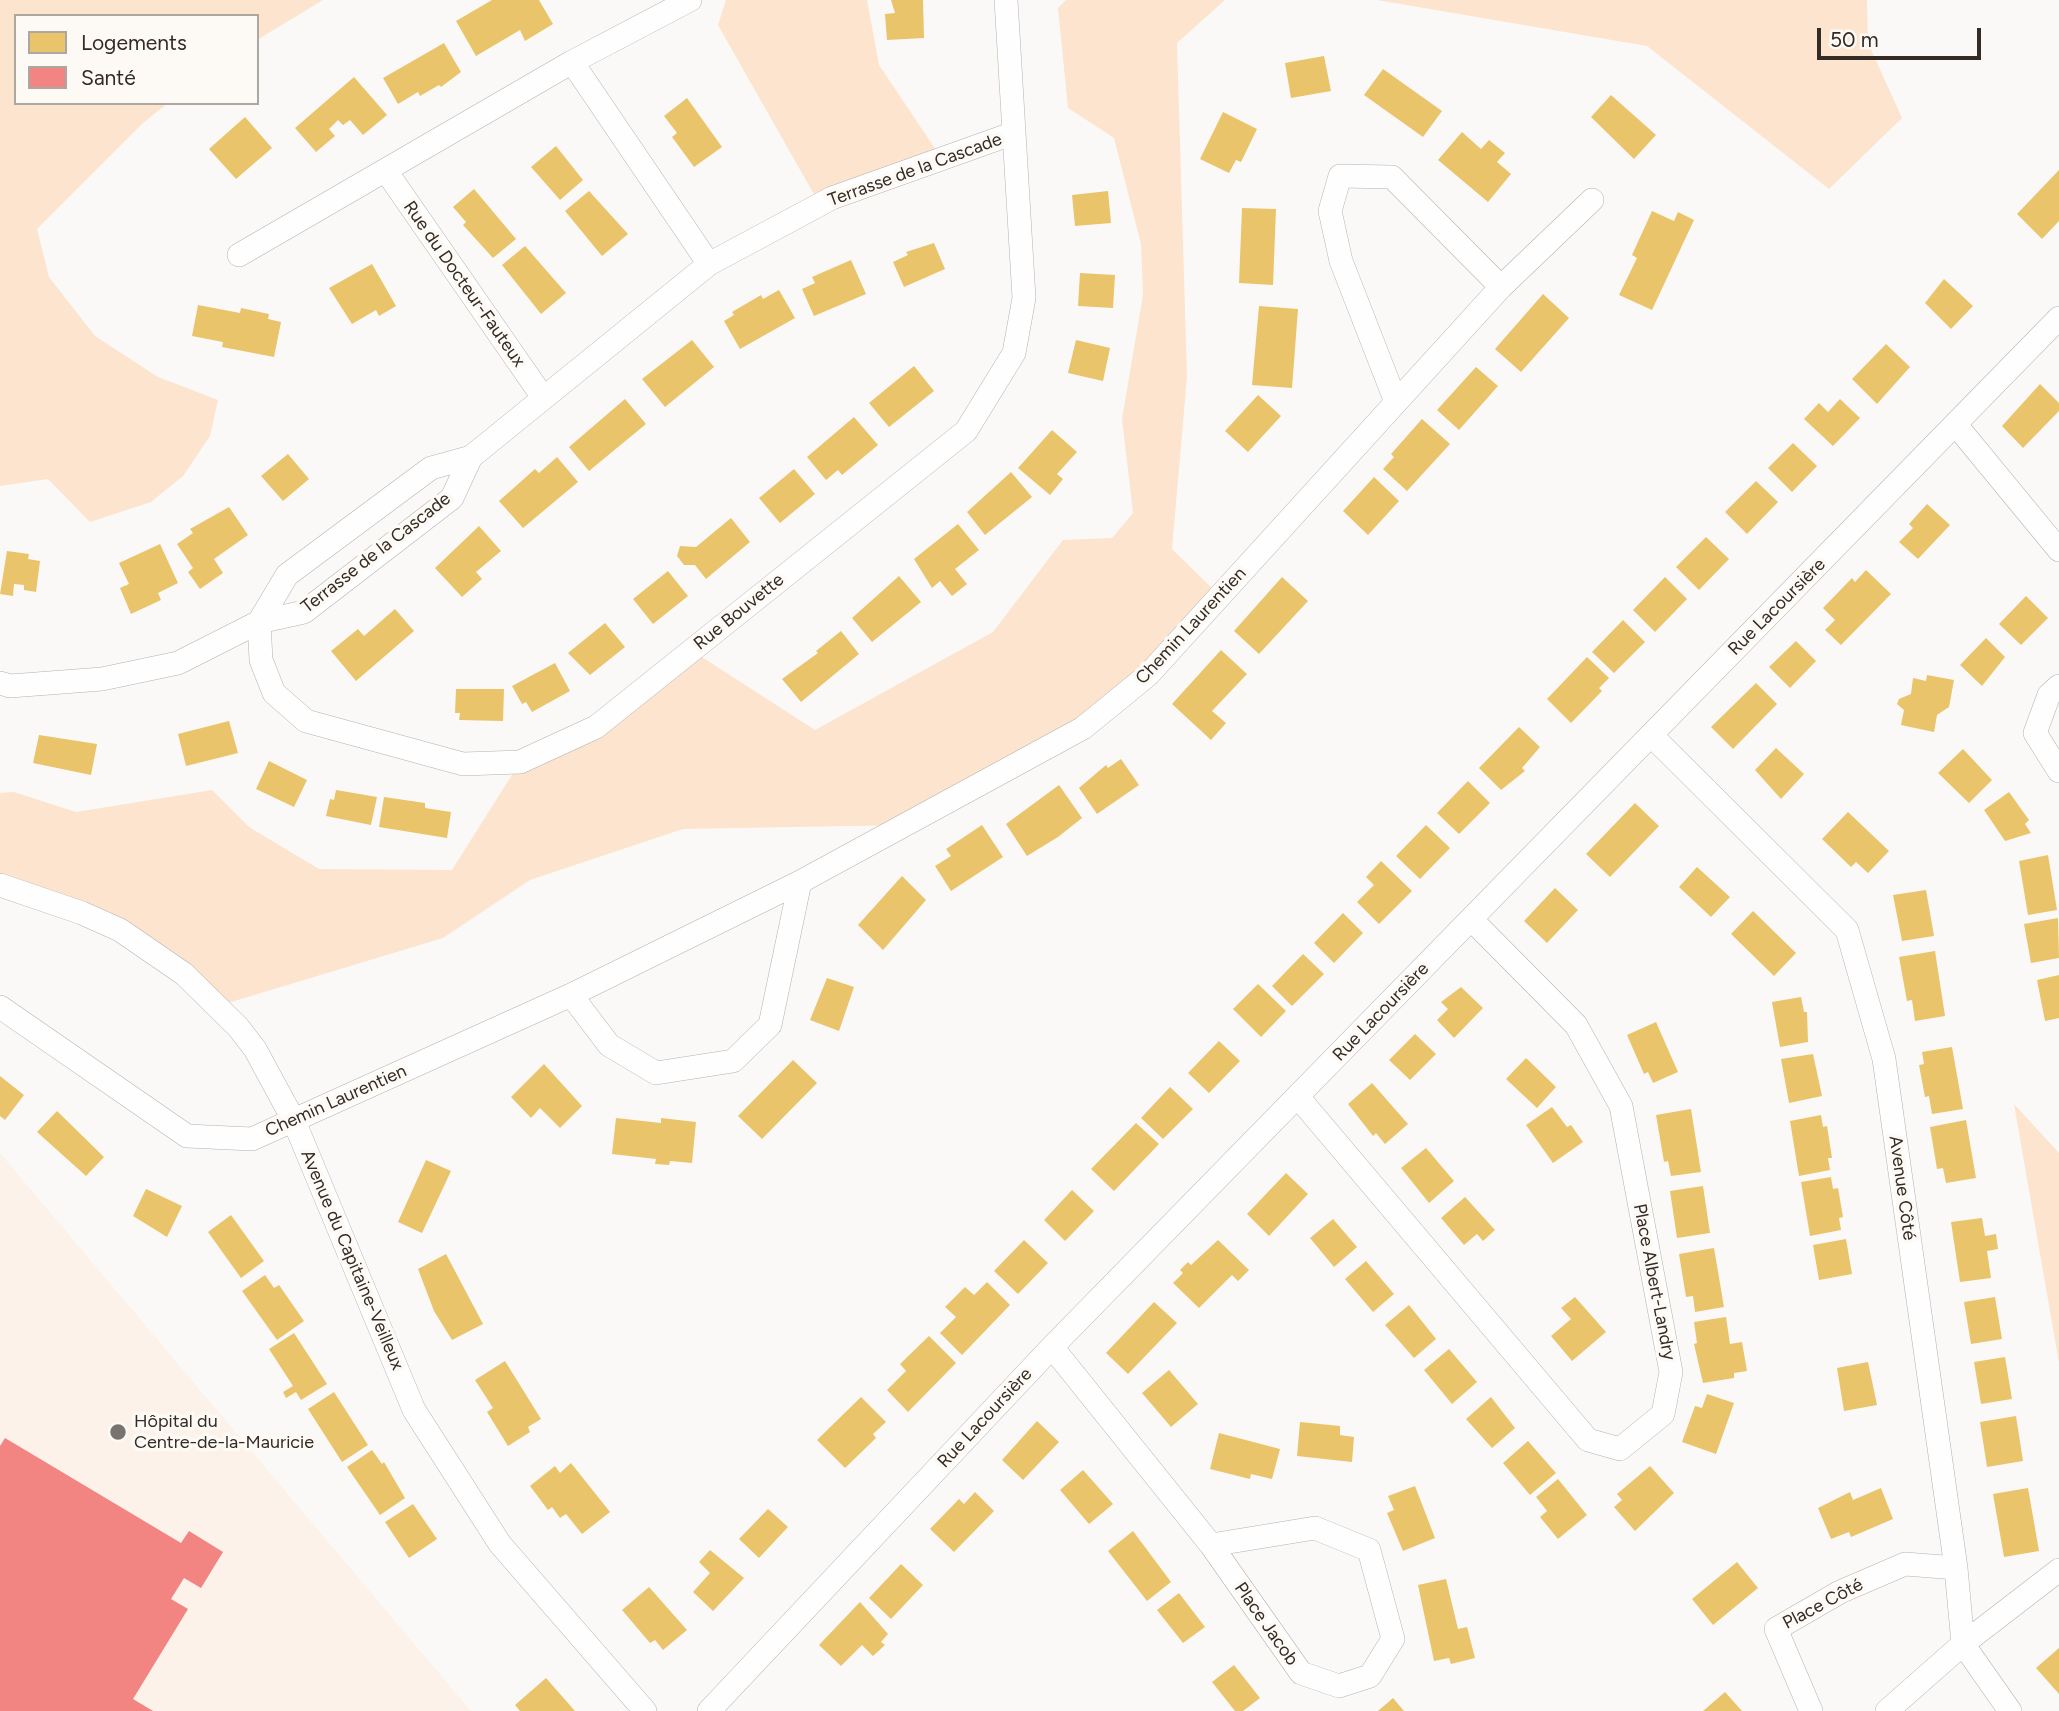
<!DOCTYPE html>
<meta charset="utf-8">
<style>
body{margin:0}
#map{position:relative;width:2059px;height:1711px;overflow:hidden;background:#fbf9f7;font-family:Figtree,sans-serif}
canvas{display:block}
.legend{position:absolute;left:14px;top:14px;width:245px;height:91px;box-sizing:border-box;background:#fdf9f5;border:2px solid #aca7a1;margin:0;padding:9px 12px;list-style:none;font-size:21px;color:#332b24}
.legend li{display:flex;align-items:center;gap:14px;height:35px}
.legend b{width:35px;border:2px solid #aca7a1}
.scale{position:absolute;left:1817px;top:28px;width:164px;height:32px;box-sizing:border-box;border:4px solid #332b24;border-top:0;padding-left:9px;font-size:21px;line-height:24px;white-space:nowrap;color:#332b24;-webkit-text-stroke:5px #fdf9f5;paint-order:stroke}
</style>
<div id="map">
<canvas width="2059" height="1711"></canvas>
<ul class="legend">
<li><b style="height:19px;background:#e9c46a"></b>Logements</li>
<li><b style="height:19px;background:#f28482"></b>Santé</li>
</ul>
<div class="scale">50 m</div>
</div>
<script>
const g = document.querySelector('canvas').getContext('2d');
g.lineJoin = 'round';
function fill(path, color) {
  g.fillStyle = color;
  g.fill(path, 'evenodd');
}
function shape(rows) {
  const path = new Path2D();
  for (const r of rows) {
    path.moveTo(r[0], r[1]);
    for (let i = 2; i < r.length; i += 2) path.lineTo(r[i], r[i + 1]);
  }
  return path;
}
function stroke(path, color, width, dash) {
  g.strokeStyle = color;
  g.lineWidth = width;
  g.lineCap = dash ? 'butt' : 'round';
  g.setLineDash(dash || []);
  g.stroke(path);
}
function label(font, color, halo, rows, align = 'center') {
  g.font = font + ' Figtree,sans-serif';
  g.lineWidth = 7;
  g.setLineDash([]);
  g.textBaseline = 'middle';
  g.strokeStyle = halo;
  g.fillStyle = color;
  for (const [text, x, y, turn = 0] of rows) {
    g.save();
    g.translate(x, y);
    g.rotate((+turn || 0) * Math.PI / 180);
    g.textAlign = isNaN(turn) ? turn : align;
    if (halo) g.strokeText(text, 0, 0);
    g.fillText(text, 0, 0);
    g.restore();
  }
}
fill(shape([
 [0,1153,471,1711,0,1711]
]), '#fcf2e9');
fill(shape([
 [0,0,323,0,257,40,257,16,16,16,16,103,168,103,143,123,37,229,49,277,95,336,158,377,218,400,210,436,183,476,151,502,90,522,48,479,0,486],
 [726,0,867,0,879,65,936,150,820,205,718,25],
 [1066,0,1225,0,1177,43,1187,377,1172,549,1220,596,1148,675,906,825,683,829,530,880,443,938,218,1006,154,952,0,885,0,793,14,792,76,812,212,790,249,827,319,869,452,870,520,762,596,727,691,650,815,730,993,632,1063,540,1112,538,1133,513,1122,419,1143,295,1141,244,1114,138,1068,108,1058,8],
 [1377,0,1867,0,1868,43,1902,118,1829,189,1647,46],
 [2014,1104,2059,1153,2059,1363]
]), '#fce4ce');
fill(shape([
 [492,0,539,0,553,24,525,41,520,30,476,56,456,21],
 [891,0,923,0,924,38,887,40,885,14,895,13],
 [444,43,461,72,441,87,439,85,420,96,418,92,398,104,383,78],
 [1324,56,1331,91,1291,98,1285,63],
 [1383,69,1442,111,1423,137,1364,95],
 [354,77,387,115,363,135,350,120,343,125,338,120,329,129,335,136,316,152,295,128],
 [1611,95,1656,135,1634,159,1591,117],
 [687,98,722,147,694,167,672,137,677,133,664,116],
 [1223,112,1257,129,1241,162,1236,160,1229,173,1200,159],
 [245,117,272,148,236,179,209,149],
 [1462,132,1481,149,1489,140,1505,153,1497,162,1511,174,1488,202,1438,160],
 [556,146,583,180,560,200,531,167],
 [2059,170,2059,221,2042,239,2017,214],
 [474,189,516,239,493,258,463,225,466,222,453,207],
 [589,191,628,234,602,256,565,211],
 [1108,191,1111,223,1075,226,1072,195],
 [1242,208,1276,209,1273,285,1239,283],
 [1652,211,1674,221,1678,212,1694,220,1652,310,1619,295,1637,258,1632,255],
 [934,243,945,269,904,287,893,262,908,255,906,252],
 [525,246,566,293,541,314,502,265],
 [851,260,866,294,814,316,802,289,815,283,812,277],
 [372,264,396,306,379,316,376,310,352,324,329,288],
 [1080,273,1115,275,1113,308,1078,306],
 [1944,279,1973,306,1951,329,1925,303],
 [779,290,795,318,740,349,724,321,734,315,732,312,761,295,763,299],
 [1543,294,1569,318,1521,372,1495,349],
 [198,305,240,313,241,308,269,314,268,319,281,322,274,357,222,347,223,342,192,336],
 [1259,306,1298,309,1292,388,1252,385],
 [692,340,714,367,665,407,642,379],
 [1076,340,1110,348,1103,381,1068,373],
 [1886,344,1910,367,1877,404,1852,379],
 [914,366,934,391,889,427,869,403],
 [1476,367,1498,386,1459,430,1437,410],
 [2040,384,2059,403,2059,411,2023,448,2002,426],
 [1258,395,1281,416,1248,452,1225,431],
 [625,399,646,424,589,471,569,447],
 [1840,399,1860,418,1833,446,1804,419,1819,403,1828,412],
 [854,417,878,445,842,475,838,470,826,480,807,457],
 [1422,419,1450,444,1407,491,1383,469,1394,457,1391,454],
 [1052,430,1077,452,1057,474,1063,479,1050,495,1018,468],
 [1793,443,1817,466,1792,492,1768,468],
 [288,454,309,479,283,501,261,476],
 [557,457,578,482,523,528,499,501,535,469,539,473],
 [794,469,815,494,780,523,759,498],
 [1011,472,1032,497,985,535,967,512],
 [1374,477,1399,501,1368,535,1343,511],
 [1756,481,1778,502,1747,534,1725,512],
 [1927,504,1950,525,1918,559,1899,542,1913,528,1909,524],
 [229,507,248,535,214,559,223,573,200,589,188,572,193,568,177,544,193,533,190,529],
 [731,518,750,542,706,579,695,565,684,565,677,556,680,546,696,547],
 [958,524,979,550,955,569,967,584,952,596,940,581,932,588,914,559],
 [479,526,501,551,476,572,482,579,462,597,435,568],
 [1706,537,1729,559,1699,590,1676,567],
 [160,544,178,583,158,593,161,600,131,614,120,588,129,584,119,563],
 [7,551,29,554,28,559,40,561,36,592,24,590,24,585,14,584,13,596,0,594],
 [1866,570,1891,594,1841,645,1825,630,1835,620,1823,608,1852,578,1855,582],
 [668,571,688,596,653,624,633,599],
 [899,576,921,602,872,642,852,618],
 [1282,577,1308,601,1259,654,1234,631],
 [1665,577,1687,599,1655,632,1633,610],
 [2026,596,2048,618,2021,645,1999,624],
 [395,609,414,631,356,681,331,651,358,629,364,636],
 [1623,620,1645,642,1614,673,1592,652],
 [605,623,625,647,590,675,568,653],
 [841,631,859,654,801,702,782,679,818,653,816,651],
 [1986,638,2005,657,1982,686,1960,665],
 [1796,641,1816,661,1790,688,1769,667],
 [1221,650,1247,674,1212,711,1226,723,1211,740,1172,704],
 [1587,657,1609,678,1599,688,1602,691,1571,723,1547,699],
 [555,663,570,691,532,712,526,702,522,704,512,686],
 [1927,675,1954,680,1949,707,1937,715,1934,732,1901,725,1904,710,1897,704,1899,699,1911,694,1913,678,1926,681],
 [1756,683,1777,704,1733,749,1711,727],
 [456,689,504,689,503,721,459,720,460,713,455,713],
 [229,721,238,753,186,766,178,734],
 [1519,727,1540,747,1522,768,1525,771,1501,790,1479,768],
 [39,735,97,744,91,775,33,763],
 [1776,748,1804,774,1781,799,1755,770],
 [1963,749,1992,780,1969,803,1938,773],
 [1121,759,1139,785,1097,814,1079,788,1106,765,1108,768],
 [269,761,307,780,294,807,256,789],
 [1468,781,1490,803,1459,834,1437,813],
 [1059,785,1082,818,1058,837,1027,856,1006,824],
 [336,790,377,797,371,825,326,816,330,799,334,800],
 [2009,792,2029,820,2025,824,2031,833,2005,841,1984,810],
 [384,797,425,803,425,808,451,812,447,838,379,827],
 [1635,803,1659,826,1610,877,1586,854],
 [1848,812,1889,851,1868,873,1856,862,1851,867,1822,839],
 [982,825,1003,857,951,891,935,866,951,856,946,849],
 [1426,825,1450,848,1420,879,1396,856],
 [2048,855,2057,910,2028,915,2019,861],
 [1381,861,1412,891,1379,924,1357,902,1374,885,1366,877],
 [1697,867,1730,897,1711,917,1679,887],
 [902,876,926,900,883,950,858,925],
 [1555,888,1578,910,1547,943,1524,921],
 [1926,890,1934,936,1902,941,1893,895],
 [1753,911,1796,953,1774,976,1731,934],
 [1343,913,1363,933,1334,963,1314,943],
 [2058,918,2059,958,2031,963,2024,924],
 [1935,951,1945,1016,1915,1021,1912,1000,1907,1001,1899,957],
 [1303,954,1324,974,1292,1006,1272,986],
 [2059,975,2059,1018,2045,1021,2037,980],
 [827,978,854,987,839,1031,810,1020],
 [1258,984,1286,1011,1261,1037,1233,1009],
 [1461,987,1483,1008,1454,1038,1437,1020,1448,1009,1441,1002],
 [1801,997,1804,1012,1807,1012,1808,1042,1780,1047,1772,1002],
 [1656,1022,1678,1072,1653,1083,1648,1072,1644,1074,1627,1035],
 [1415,1034,1436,1054,1410,1080,1389,1060],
 [1219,1041,1240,1061,1209,1093,1188,1073],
 [1952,1047,1963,1109,1932,1114,1929,1096,1925,1097,1919,1065,1924,1064,1922,1052],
 [1813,1054,1822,1096,1789,1103,1781,1059],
 [1526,1058,1556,1087,1537,1108,1506,1079],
 [793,1060,817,1083,762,1139,738,1116],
 [544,1064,582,1106,560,1128,540,1108,531,1118,511,1097],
 [0,1076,24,1095,5,1120,0,1116],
 [1372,1083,1408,1124,1385,1144,1376,1133,1373,1136,1348,1104],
 [1170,1087,1193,1109,1163,1139,1141,1118],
 [1552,1107,1567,1127,1571,1125,1583,1142,1553,1163,1526,1125],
 [1691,1109,1701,1172,1671,1176,1668,1161,1664,1162,1656,1115],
 [57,1111,104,1157,86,1176,37,1132],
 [1821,1115,1823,1127,1827,1126,1832,1158,1828,1158,1830,1170,1799,1176,1790,1121],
 [616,1118,661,1123,661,1118,696,1122,692,1163,670,1161,669,1165,655,1164,656,1159,612,1154],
 [1966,1120,1976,1178,1946,1183,1943,1168,1937,1169,1930,1127],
 [1136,1123,1159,1144,1114,1191,1091,1169],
 [1426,1148,1454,1181,1429,1203,1401,1168],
 [426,1160,451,1171,422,1233,398,1222],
 [1286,1173,1308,1194,1269,1236,1247,1214],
 [1831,1177,1833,1189,1838,1188,1843,1217,1839,1218,1841,1230,1810,1236,1801,1182],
 [1703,1186,1710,1233,1677,1238,1670,1191],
 [146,1189,182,1206,167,1237,133,1216],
 [1072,1190,1094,1211,1065,1241,1044,1220],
 [1465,1197,1495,1230,1483,1241,1477,1234,1464,1245,1441,1218],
 [231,1215,264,1261,241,1278,208,1232],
 [1982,1218,1985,1236,1996,1234,1998,1249,1987,1251,1991,1278,1960,1282,1951,1222],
 [1333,1219,1357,1247,1334,1267,1310,1238],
 [1846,1239,1852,1274,1819,1280,1813,1245],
 [1024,1240,1048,1263,1018,1294,994,1271],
 [1218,1240,1249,1270,1238,1281,1232,1275,1199,1308,1173,1283,1183,1273,1180,1270,1188,1262,1191,1265],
 [1714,1248,1724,1307,1695,1312,1693,1296,1686,1297,1679,1254],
 [446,1254,483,1324,452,1340,434,1311,418,1269],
 [1366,1261,1394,1294,1373,1312,1345,1279],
 [265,1275,274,1288,279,1285,304,1321,277,1340,242,1291],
 [987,1282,1010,1305,962,1355,940,1333,956,1317,945,1307,965,1287,974,1295],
 [1575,1297,1606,1332,1572,1361,1551,1336,1571,1319,1561,1308],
 [1995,1297,2002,1339,1971,1344,1964,1302],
 [1154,1302,1177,1323,1128,1374,1106,1353],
 [1409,1305,1436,1339,1414,1358,1385,1325],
 [1726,1317,1730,1344,1742,1342,1747,1371,1734,1373,1734,1378,1703,1383,1694,1344,1697,1343,1694,1322],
 [294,1333,327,1384,301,1400,296,1392,286,1398,283,1392,293,1386,269,1349],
 [929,1336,956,1363,908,1412,887,1390,906,1371,900,1364],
 [1449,1349,1477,1382,1452,1404,1424,1370],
 [2005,1357,2012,1399,1981,1404,1974,1362],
 [505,1361,541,1419,528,1427,530,1432,508,1446,487,1412,493,1408,475,1380],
 [1868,1362,1877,1405,1844,1411,1837,1368],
 [1169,1370,1198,1404,1171,1427,1142,1393],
 [334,1392,368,1445,342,1462,308,1409],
 [1707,1394,1734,1403,1716,1454,1682,1442,1695,1406,1702,1408],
 [861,1397,886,1422,873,1434,876,1438,845,1468,817,1440],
 [1491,1397,1515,1428,1492,1448,1466,1419],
 [2016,1416,2023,1461,1987,1467,1980,1422],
 [1037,1421,1059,1442,1023,1480,1002,1460],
 [1300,1422,1340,1426,1340,1435,1354,1437,1352,1462,1297,1456],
 [1219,1433,1280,1449,1272,1479,1251,1474,1250,1479,1210,1469],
 [1528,1441,1556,1473,1530,1495,1503,1463],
 [372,1450,382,1464,384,1462,405,1498,380,1515,347,1467],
 [571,1463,610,1512,582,1534,566,1514,560,1518,552,1507,548,1510,530,1486,555,1466,560,1473],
 [1650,1466,1674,1493,1635,1531,1614,1507,1622,1500,1617,1494],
 [1083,1470,1113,1504,1089,1524,1060,1490],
 [1558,1479,1587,1515,1558,1539,1540,1517,1547,1511,1536,1497],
 [1415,1486,1435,1538,1403,1551,1387,1513,1394,1510,1388,1496],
 [1881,1488,1893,1519,1851,1537,1849,1532,1831,1539,1818,1508,1850,1492,1853,1500],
 [2028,1488,2039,1551,2004,1557,1993,1494],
 [975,1492,994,1511,954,1552,930,1529,959,1499,964,1504],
 [413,1504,437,1539,409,1558,385,1522],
 [768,1509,788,1527,759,1558,739,1539],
 [1133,1531,1171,1582,1147,1601,1108,1551],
 [710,1550,744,1578,713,1611,693,1592,710,1573,699,1562],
 [1737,1562,1758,1588,1713,1625,1692,1599],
 [901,1564,923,1585,891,1619,869,1598],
 [1446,1579,1458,1629,1467,1627,1475,1658,1451,1664,1449,1658,1434,1661,1418,1585],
 [649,1587,687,1630,663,1650,655,1640,650,1643,622,1610],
 [1179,1593,1205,1627,1183,1643,1157,1610],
 [860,1602,888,1634,881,1642,885,1645,873,1656,862,1645,841,1666,819,1645],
 [2059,1648,2059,1694,2036,1668],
 [1234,1665,1260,1698,1243,1711,1235,1711,1212,1682],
 [546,1678,575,1711,520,1711,515,1705],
 [1725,1692,1742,1711,1703,1711],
 [1393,1698,1404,1711,1378,1711]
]), '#e9c46a');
fill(shape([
 [5,1438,181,1543,189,1531,223,1552,201,1588,184,1578,171,1599,188,1609,133,1699,153,1711,0,1711,0,1446]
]), '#f28482');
const minor = shape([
 [572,62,709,264],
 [386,171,542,396],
 [239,255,572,62,690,0],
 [1396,402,1341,261,1330,211,1340,176,1392,177,1501,287],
 [1956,425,2059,550],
 [259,622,261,660,274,693,306,721,463,764,520,762,596,727,966,431,1014,353,1024,298,1006,0],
 [259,622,287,575,431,468,471,457,709,264,832,198,1014,133],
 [0,683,10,686,102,679,178,663,259,622,304,612,452,498,471,457],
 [2059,686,2049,695,2035,733,2059,771],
 [1651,735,1847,930,1884,1059,1956,1568,1963,1644,2010,1711],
 [0,885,82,913,120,930,184,974,238,1027,255,1049,294,1121,414,1410,500,1544,645,1711],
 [571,995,609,1045,656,1073,733,1061,770,1025,800,882],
 [0,1007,187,1136,252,1139,571,995,800,882,1083,728,1148,675,1501,287,1592,200],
 [1298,1097,1588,1440,1620,1449,1663,1414,1671,1372,1621,1106,1576,1025,1471,919],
 [1052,1347,1211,1545,1301,1673,1339,1686,1370,1676,1393,1639,1369,1550,1315,1528,1211,1545],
 [709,1711,1052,1347,2059,318],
 [1811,1711,1776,1629,1840,1592,1905,1564,1956,1568],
 [1887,1711,1963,1644,2059,1570]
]);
stroke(minor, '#b6b1ad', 24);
stroke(minor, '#fefefe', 23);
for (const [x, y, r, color] of [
 [118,1432,9,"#79736e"]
]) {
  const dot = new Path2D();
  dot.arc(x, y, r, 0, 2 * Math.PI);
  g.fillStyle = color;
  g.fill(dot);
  stroke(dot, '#fdf9f5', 2.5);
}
label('18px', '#332b24', '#fdf9f5', [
 ["Terrasse de la Cascade",915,170,-20],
 ["Rue du Docteur-Fauteux",464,284,55],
 ["Terrasse de la Cascade",376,553,-38],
 ["Rue Lacoursière",1777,607,-45],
 ["Rue Bouvette",739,612,-39],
 ["Chemin Laurentien",1191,626,-47],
 ["Rue Lacoursière",1381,1012,-46],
 ["Chemin Laurentien",336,1101,-24],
 ["Avenue Côté",1902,1188,82],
 ["Avenue du Capitaine-Veilleux",352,1260,67],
 ["Place Albert-Landry",1654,1282,79],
 ["Rue Lacoursière",985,1418,-47],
 ["Place Côté",1823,1604,-28],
 ["Place Jacob",1266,1624,55]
]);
label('18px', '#332b24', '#fdf9f5', [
 ["Hôpital du",134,1422],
 ["Centre-de-la-Mauricie",134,1443]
], 'left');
</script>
